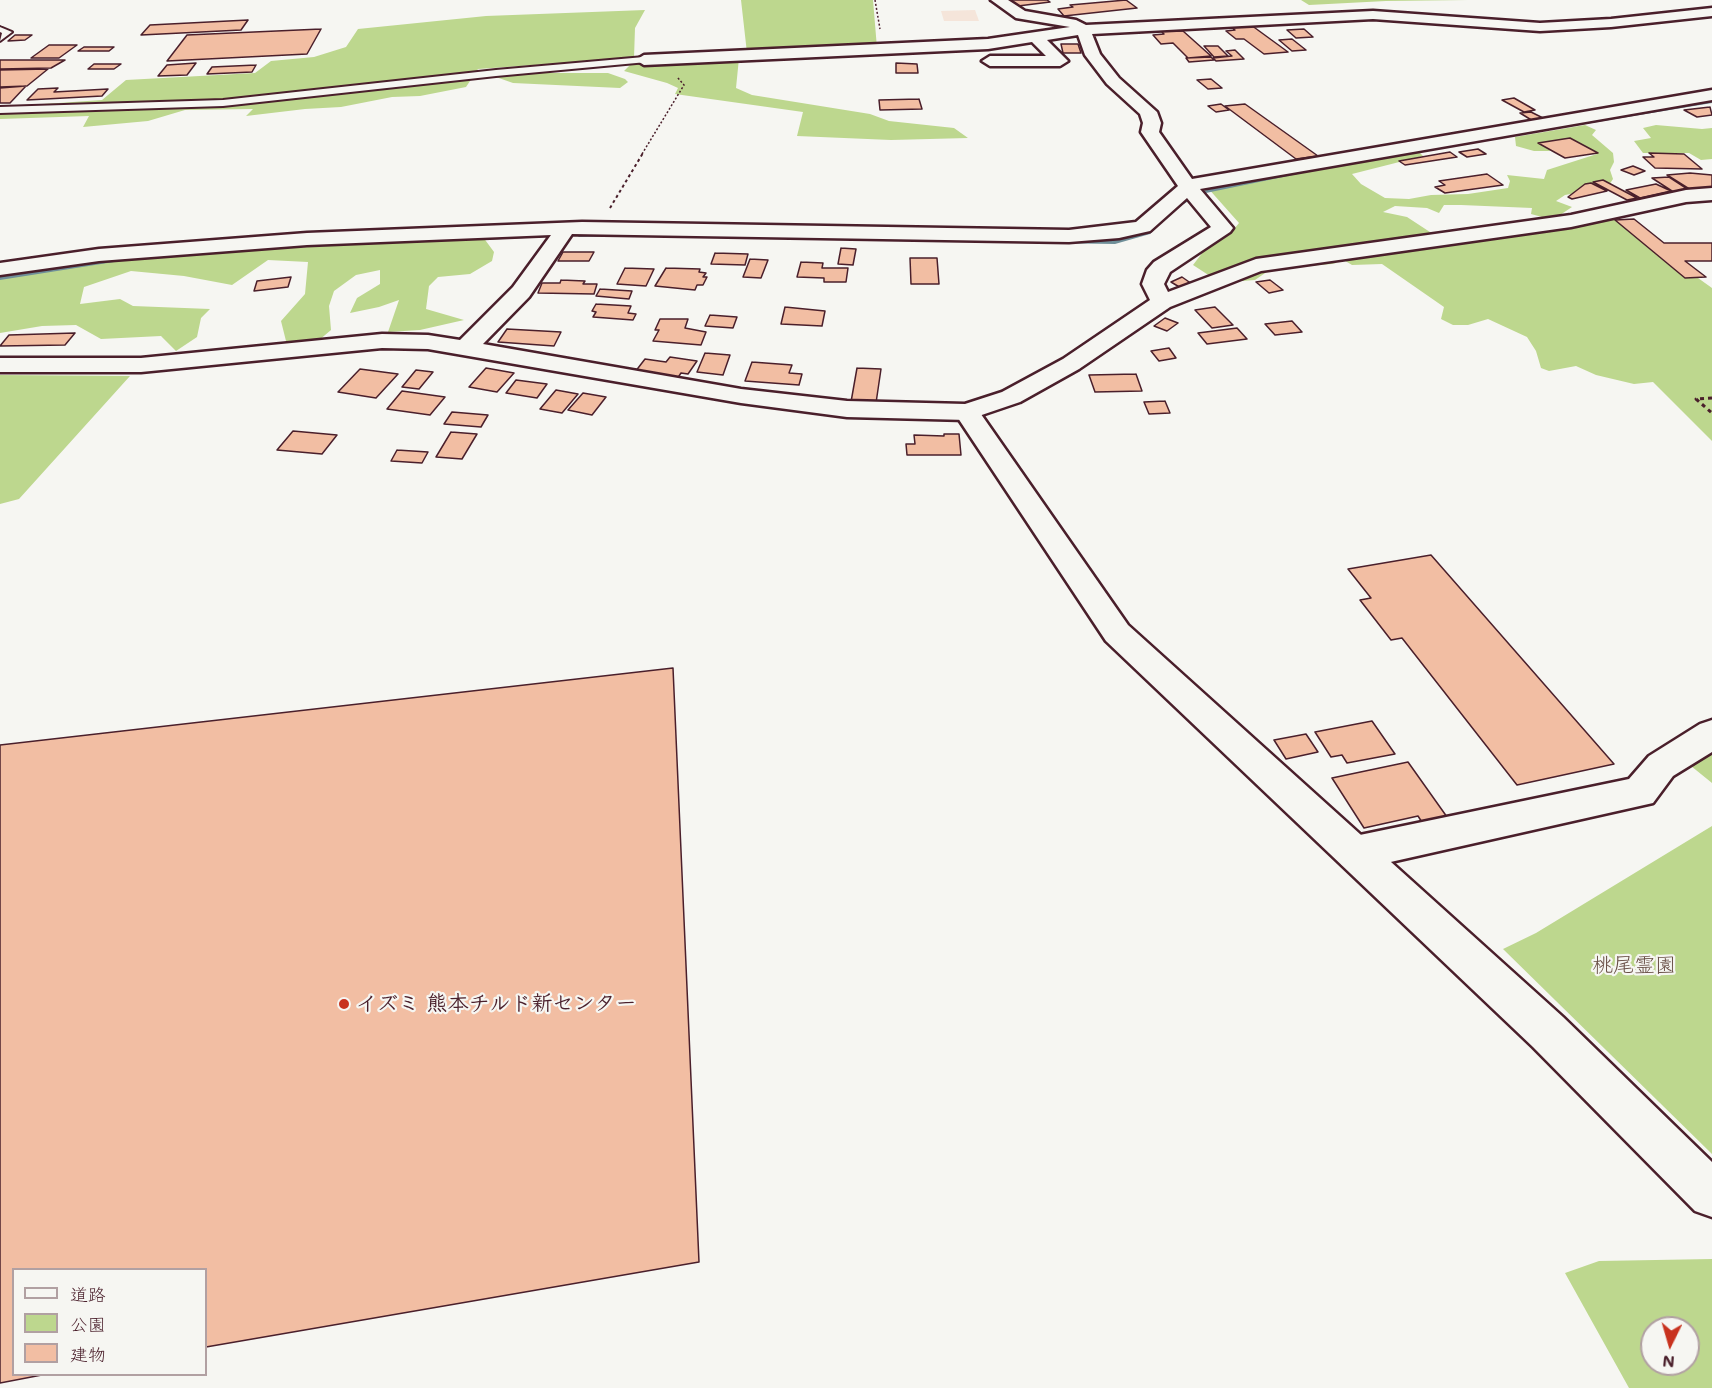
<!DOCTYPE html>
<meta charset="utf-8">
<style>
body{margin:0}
#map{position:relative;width:1712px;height:1388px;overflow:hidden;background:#f6f6f2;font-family:Mali,"Klee One",sans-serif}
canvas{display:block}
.legend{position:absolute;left:12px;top:1268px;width:195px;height:108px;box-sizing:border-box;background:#f6f6f2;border:2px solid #b1a0a2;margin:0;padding:8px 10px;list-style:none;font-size:18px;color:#4a1f2b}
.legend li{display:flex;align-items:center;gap:12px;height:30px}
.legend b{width:30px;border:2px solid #b1a0a2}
.north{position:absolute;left:1640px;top:1316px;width:60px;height:60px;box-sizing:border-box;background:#f6f6f2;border:2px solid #b1a0a2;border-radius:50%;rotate:185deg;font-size:16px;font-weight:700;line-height:24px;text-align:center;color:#4a1f2b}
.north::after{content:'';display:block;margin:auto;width:21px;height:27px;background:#c8321e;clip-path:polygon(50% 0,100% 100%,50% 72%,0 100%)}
</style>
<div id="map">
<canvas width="1712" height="1388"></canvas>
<ul class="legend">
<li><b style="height:8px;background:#f6f6f2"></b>道路</li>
<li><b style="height:16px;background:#bdd78e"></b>公園</li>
<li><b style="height:16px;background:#f2bea3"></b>建物</li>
</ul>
<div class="north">N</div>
</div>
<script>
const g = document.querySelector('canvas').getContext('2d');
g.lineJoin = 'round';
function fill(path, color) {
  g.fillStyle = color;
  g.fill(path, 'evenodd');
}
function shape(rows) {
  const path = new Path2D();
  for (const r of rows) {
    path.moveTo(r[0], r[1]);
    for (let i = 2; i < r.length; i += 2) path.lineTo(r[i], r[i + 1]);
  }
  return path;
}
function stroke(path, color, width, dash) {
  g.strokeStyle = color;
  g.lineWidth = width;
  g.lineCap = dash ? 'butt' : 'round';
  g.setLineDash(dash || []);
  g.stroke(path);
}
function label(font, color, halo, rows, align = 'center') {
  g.font = font + ' Mali,"Klee One",sans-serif';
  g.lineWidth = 4.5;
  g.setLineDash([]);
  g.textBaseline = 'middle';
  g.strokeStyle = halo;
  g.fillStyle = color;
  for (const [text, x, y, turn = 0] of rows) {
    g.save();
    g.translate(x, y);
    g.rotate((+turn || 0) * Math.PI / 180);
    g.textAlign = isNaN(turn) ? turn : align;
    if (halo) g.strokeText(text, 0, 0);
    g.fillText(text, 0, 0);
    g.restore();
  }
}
fill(shape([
 [975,10,979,21,944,21,941,11]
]), '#f5e5da');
fill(shape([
 [741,0,873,0,877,48,747,53],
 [1301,0,1468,0,1386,1,1309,5],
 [645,10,635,28,634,58,478,69,466,87,420,96,392,97,341,107,305,109,246,116,253,109,185,110,148,121,83,127,89,116,0,119,0,107,102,100,126,80,255,73,271,61,314,57,346,47,358,29,486,16],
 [739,58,736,88,752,95,870,114,889,121,954,128,968,138,891,140,797,136,803,112,675,94,678,88,667,83,624,71,630,65,655,61],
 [531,73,608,73,625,79,628,82,620,88,513,83,493,76],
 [1585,125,1596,130,1592,135,1613,153,1614,162,1610,170,1613,179,1609,185,1589,185,1576,193,1565,195,1556,201,1572,207,1560,215,1542,217,1531,214,1532,208,1461,205,1444,205,1439,213,1427,208,1395,206,1383,212,1407,217,1433,234,1480,237,1570,228,1614,218,1712,288,1712,441,1653,382,1634,384,1596,375,1576,366,1549,371,1541,368,1536,351,1527,337,1488,319,1468,325,1453,325,1441,319,1444,307,1382,264,1352,265,1337,256,1336,263,1332,264,1271,269,1255,280,1242,281,1213,278,1193,265,1203,252,1230,234,1239,223,1207,187,1342,161,1419,152,1423,156,1352,174,1361,184,1385,198,1409,199,1431,195,1468,194,1508,188,1510,181,1507,175,1544,179,1547,170,1597,154,1571,140,1547,147,1550,151,1534,151,1516,146,1515,137],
 [1656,125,1702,129,1712,128,1712,159,1701,160,1689,153,1643,153,1634,141,1651,138,1643,128],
 [483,237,494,252,492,261,470,274,438,277,429,286,426,309,464,320,420,330,388,332,399,300,379,307,350,313,357,298,380,284,380,270,356,275,334,291,329,306,331,330,318,341,286,341,281,321,305,294,308,262,268,260,232,285,184,276,131,271,84,287,80,304,120,299,133,306,210,309,201,318,197,337,176,351,161,336,101,339,76,325,42,326,0,333,0,274,100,259],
 [0,375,130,376,19,499,0,504],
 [1712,752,1712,783,1691,766],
 [1712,826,1712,1154,1503,949,1536,933],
 [1712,1259,1712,1388,1629,1388,1565,1273,1599,1261],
 [1652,1328,1688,1328,1688,1364,1652,1364]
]), '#bdd78e');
fill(shape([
 [1712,101,1712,103,1489,140,1487,139,1712,101],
 [1310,168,1313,170,1312,171,1201,194,1198,192,1310,168],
 [1188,197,1193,198,1173,211,1169,211,1169,209,1188,197],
 [1157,222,1160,224,1150,234,1115,244,977,242,974,240,977,238,1115,240,1146,232,1157,222],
 [646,233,649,235,648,236,579,237,576,235,579,233,646,233],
 [546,234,548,235,548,237,480,240,477,238,480,236,546,234],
 [137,255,139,256,139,258,0,280,0,276,137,255]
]), '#6f8f99');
const building = shape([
 [1000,0,1047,0,1050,2,1010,7,1000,0],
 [1126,0,1137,8,1064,16,1058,9,1073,7,1070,5,1126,0],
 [248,20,241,30,141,35,150,25,248,20],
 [1251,25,1288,52,1264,54,1244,39,1236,39,1226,31,1235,30,1230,26,1251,25],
 [321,29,307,54,167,61,187,35,321,29],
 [1304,29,1313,37,1296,38,1287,30,1304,29],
 [1161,31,1183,31,1211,56,1188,58,1173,43,1161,44,1153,35,1164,34,1161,31],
 [15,35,32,35,25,40,8,41,15,35],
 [1292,39,1306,50,1292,51,1279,40,1292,39],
 [1061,44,1078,44,1081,53,1063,53,1061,44],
 [49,45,77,45,59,58,31,58,49,45],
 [1204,46,1218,46,1228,56,1214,57,1204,46],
 [84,47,114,47,109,51,78,51,84,47],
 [1235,50,1244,59,1216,61,1213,58,1232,56,1226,51,1235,50],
 [1211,57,1214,60,1189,62,1186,58,1211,57],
 [0,60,65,60,51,68,0,69,0,60],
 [196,63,187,75,158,76,167,65,196,63],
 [896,63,917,64,918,73,896,73,896,63],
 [94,64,121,64,114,69,88,69,94,64],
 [256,65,252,72,207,74,212,67,256,65],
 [48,69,27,86,0,87,0,70,48,69],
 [1211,79,1222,88,1208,89,1197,80,1211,79],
 [26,86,10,103,0,103,0,88,26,86],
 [58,88,54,92,108,89,102,96,27,100,38,89,58,88],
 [1514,98,1535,110,1524,112,1502,100,1514,98],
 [919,99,922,109,880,110,879,100,919,99],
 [1221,104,1229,110,1216,112,1208,106,1221,104],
 [1245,104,1318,156,1296,159,1225,106,1245,104],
 [1710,107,1712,115,1697,117,1684,110,1710,107],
 [1531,112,1545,119,1533,121,1520,113,1531,112],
 [1570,138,1598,153,1565,158,1538,143,1570,138],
 [1478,149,1486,154,1467,157,1459,152,1478,149],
 [1450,152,1457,157,1405,165,1399,161,1450,152],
 [1649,153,1684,154,1702,169,1655,168,1643,157,1654,157,1649,153],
 [1633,166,1645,171,1634,175,1621,170,1633,166],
 [1690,173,1712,175,1712,190,1691,190,1667,175,1690,173],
 [1487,174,1503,185,1445,193,1435,187,1445,185,1439,181,1487,174],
 [1669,177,1692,192,1675,193,1652,178,1669,177],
 [1603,180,1637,198,1627,200,1593,182,1603,180],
 [1591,183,1607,191,1572,199,1568,197,1585,184,1591,183],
 [1656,184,1671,191,1640,198,1626,190,1656,184],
 [1634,219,1664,243,1712,243,1712,261,1685,261,1706,277,1685,278,1615,220,1634,219],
 [841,248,856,249,853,265,838,264,841,248],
 [563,252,594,252,589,261,558,261,563,252],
 [715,253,748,254,745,265,711,264,715,253],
 [910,258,937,258,939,284,911,284,910,258],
 [750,259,768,260,761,278,743,277,750,259],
 [801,262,823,263,822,268,848,268,846,282,824,282,824,278,797,277,801,262],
 [625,268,654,269,646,286,617,284,625,268],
 [666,268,700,269,699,272,706,273,703,277,707,277,703,285,697,285,695,290,655,286,666,268],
 [291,277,288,287,254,291,257,281,291,277],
 [1182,277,1192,284,1181,288,1171,282,1182,277],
 [561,280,585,281,583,284,597,284,594,294,538,293,542,283,560,283,561,280],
 [1270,280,1283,290,1269,293,1256,282,1270,280],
 [600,289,632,291,629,299,596,296,600,289],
 [596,304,631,306,628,313,636,314,633,320,593,317,596,312,592,311,596,304],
 [785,307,825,311,822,326,781,324,785,307],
 [1215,307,1233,325,1212,328,1195,310,1215,307],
 [710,315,737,317,733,328,705,326,710,315],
 [1165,318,1178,323,1167,331,1154,326,1165,318],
 [660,319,688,319,685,328,706,332,701,345,653,341,659,330,655,330,660,319],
 [1292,321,1302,332,1275,335,1265,324,1292,321],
 [1237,328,1247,339,1207,344,1198,333,1237,328],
 [507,329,561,332,554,346,498,342,507,329],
 [75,333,65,345,0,346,9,335,75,333],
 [1169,348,1176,358,1159,361,1151,351,1169,348],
 [705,353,730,355,723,375,697,372,705,353],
 [670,357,697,361,688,374,681,373,677,379,635,372,645,359,666,362,670,357],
 [752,362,792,365,789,373,802,374,799,385,745,381,752,362],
 [486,368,514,373,497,392,469,387,486,368],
 [857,368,881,369,876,403,851,402,857,368],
 [360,369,398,374,376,398,338,392,360,369],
 [416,370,433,372,419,389,402,387,416,370],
 [1136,374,1142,391,1095,392,1089,375,1136,374],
 [516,380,547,384,537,398,506,393,516,380],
 [556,390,578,394,562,413,540,409,556,390],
 [402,391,445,397,430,415,387,409,402,391],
 [583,393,606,397,592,415,568,410,583,393],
 [1165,401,1170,413,1149,414,1144,402,1165,401],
 [452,412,488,415,481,427,444,424,452,412],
 [293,431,337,435,322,454,277,450,293,431],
 [451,432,477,434,462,459,436,457,451,432],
 [944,434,959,434,961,455,907,455,906,444,915,444,914,435,944,436,944,434],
 [397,450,428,452,422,463,391,461,397,450],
 [1431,555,1614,764,1517,785,1402,638,1391,640,1360,600,1371,598,1348,569,1431,555],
 [673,668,699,1262,206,1347,206,1270,14,1270,14,1374,47,1374,0,1383,0,745,673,668],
 [1372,721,1395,754,1347,763,1342,755,1331,757,1315,732,1372,721],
 [1306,734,1318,752,1286,759,1274,740,1306,734],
 [1408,762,1452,824,1427,830,1418,816,1364,828,1332,778,1408,762]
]);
fill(building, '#f2bea3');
stroke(building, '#4a1f2b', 1.5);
const service = shape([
 [0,27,12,32,0,41,2,33,0,32,0,27],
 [644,57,647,58,647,62,496,76,223,106,0,113,0,107,223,100,496,70,644,57]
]);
const minor = shape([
 [991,0,1008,0,1025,11,1076,20,1086,25,1373,11,1540,23,1611,19,1712,8,1712,16,1611,27,1540,31,1373,19,1092,34,1100,54,1119,78,1157,112,1161,123,1159,132,1192,179,1712,90,1712,100,1200,189,1233,228,1230,232,1170,272,1164,284,1168,292,1256,259,1571,215,1686,190,1712,188,1712,200,1686,202,1571,227,1261,271,1170,307,1079,369,1020,402,967,420,847,417,741,403,428,349,382,348,141,372,0,372,0,358,141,358,382,334,428,335,460,340,513,287,551,235,307,245,99,261,0,275,0,263,99,249,307,233,582,222,1069,230,1136,222,1178,186,1141,132,1143,123,1140,114,1107,84,1085,55,1078,35,1047,40,1068,61,1060,66,990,66,982,61,990,56,1046,56,1032,42,988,49,644,65,636,60,644,55,988,39,1070,27,1016,18,991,0],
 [1187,198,1211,227,1154,262,1147,270,1142,284,1150,300,1063,359,1002,392,965,404,847,401,741,389,483,344,529,297,572,234,1069,242,1119,238,1150,231,1187,198],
 [1712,720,1712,752,1673,776,1653,803,1355,870,1342,865,1336,853,1342,841,1355,836,1629,779,1649,756,1700,724,1712,720]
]);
const tertiary = shape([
 [967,404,976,407,1128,625,1563,1017,1712,1162,1712,1217,1695,1211,1533,1047,1106,641,954,412,958,407,967,404]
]);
stroke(service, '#4a1f2b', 4);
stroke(minor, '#4a1f2b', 5);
stroke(tertiary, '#4a1f2b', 5);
stroke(shape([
 [875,0,880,29],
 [642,154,684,85,677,77]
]), '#4a1f2b', 1.5, [2, 2]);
stroke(shape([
 [610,208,643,153]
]), '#4a1f2b', 2, [3, 3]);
stroke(shape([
 [1712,398,1696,399,1712,413]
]), '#4a1f2b', 3, [4, 4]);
fill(service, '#f6f6f2');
fill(minor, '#f6f6f2');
fill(tertiary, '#f6f6f2');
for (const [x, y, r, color] of [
 [344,1004,6,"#c8321e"]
]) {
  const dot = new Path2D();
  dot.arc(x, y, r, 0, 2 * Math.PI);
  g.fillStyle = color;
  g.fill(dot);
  stroke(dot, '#f6f6f2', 2);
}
label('21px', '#674d44', '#f6f6f2', [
 ["桃尾霊園",1634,966]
]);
label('bold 21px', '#4a1f2b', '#f6f6f2', [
 ["イズミ 熊本チルド新センター",356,1004]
], 'left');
</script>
